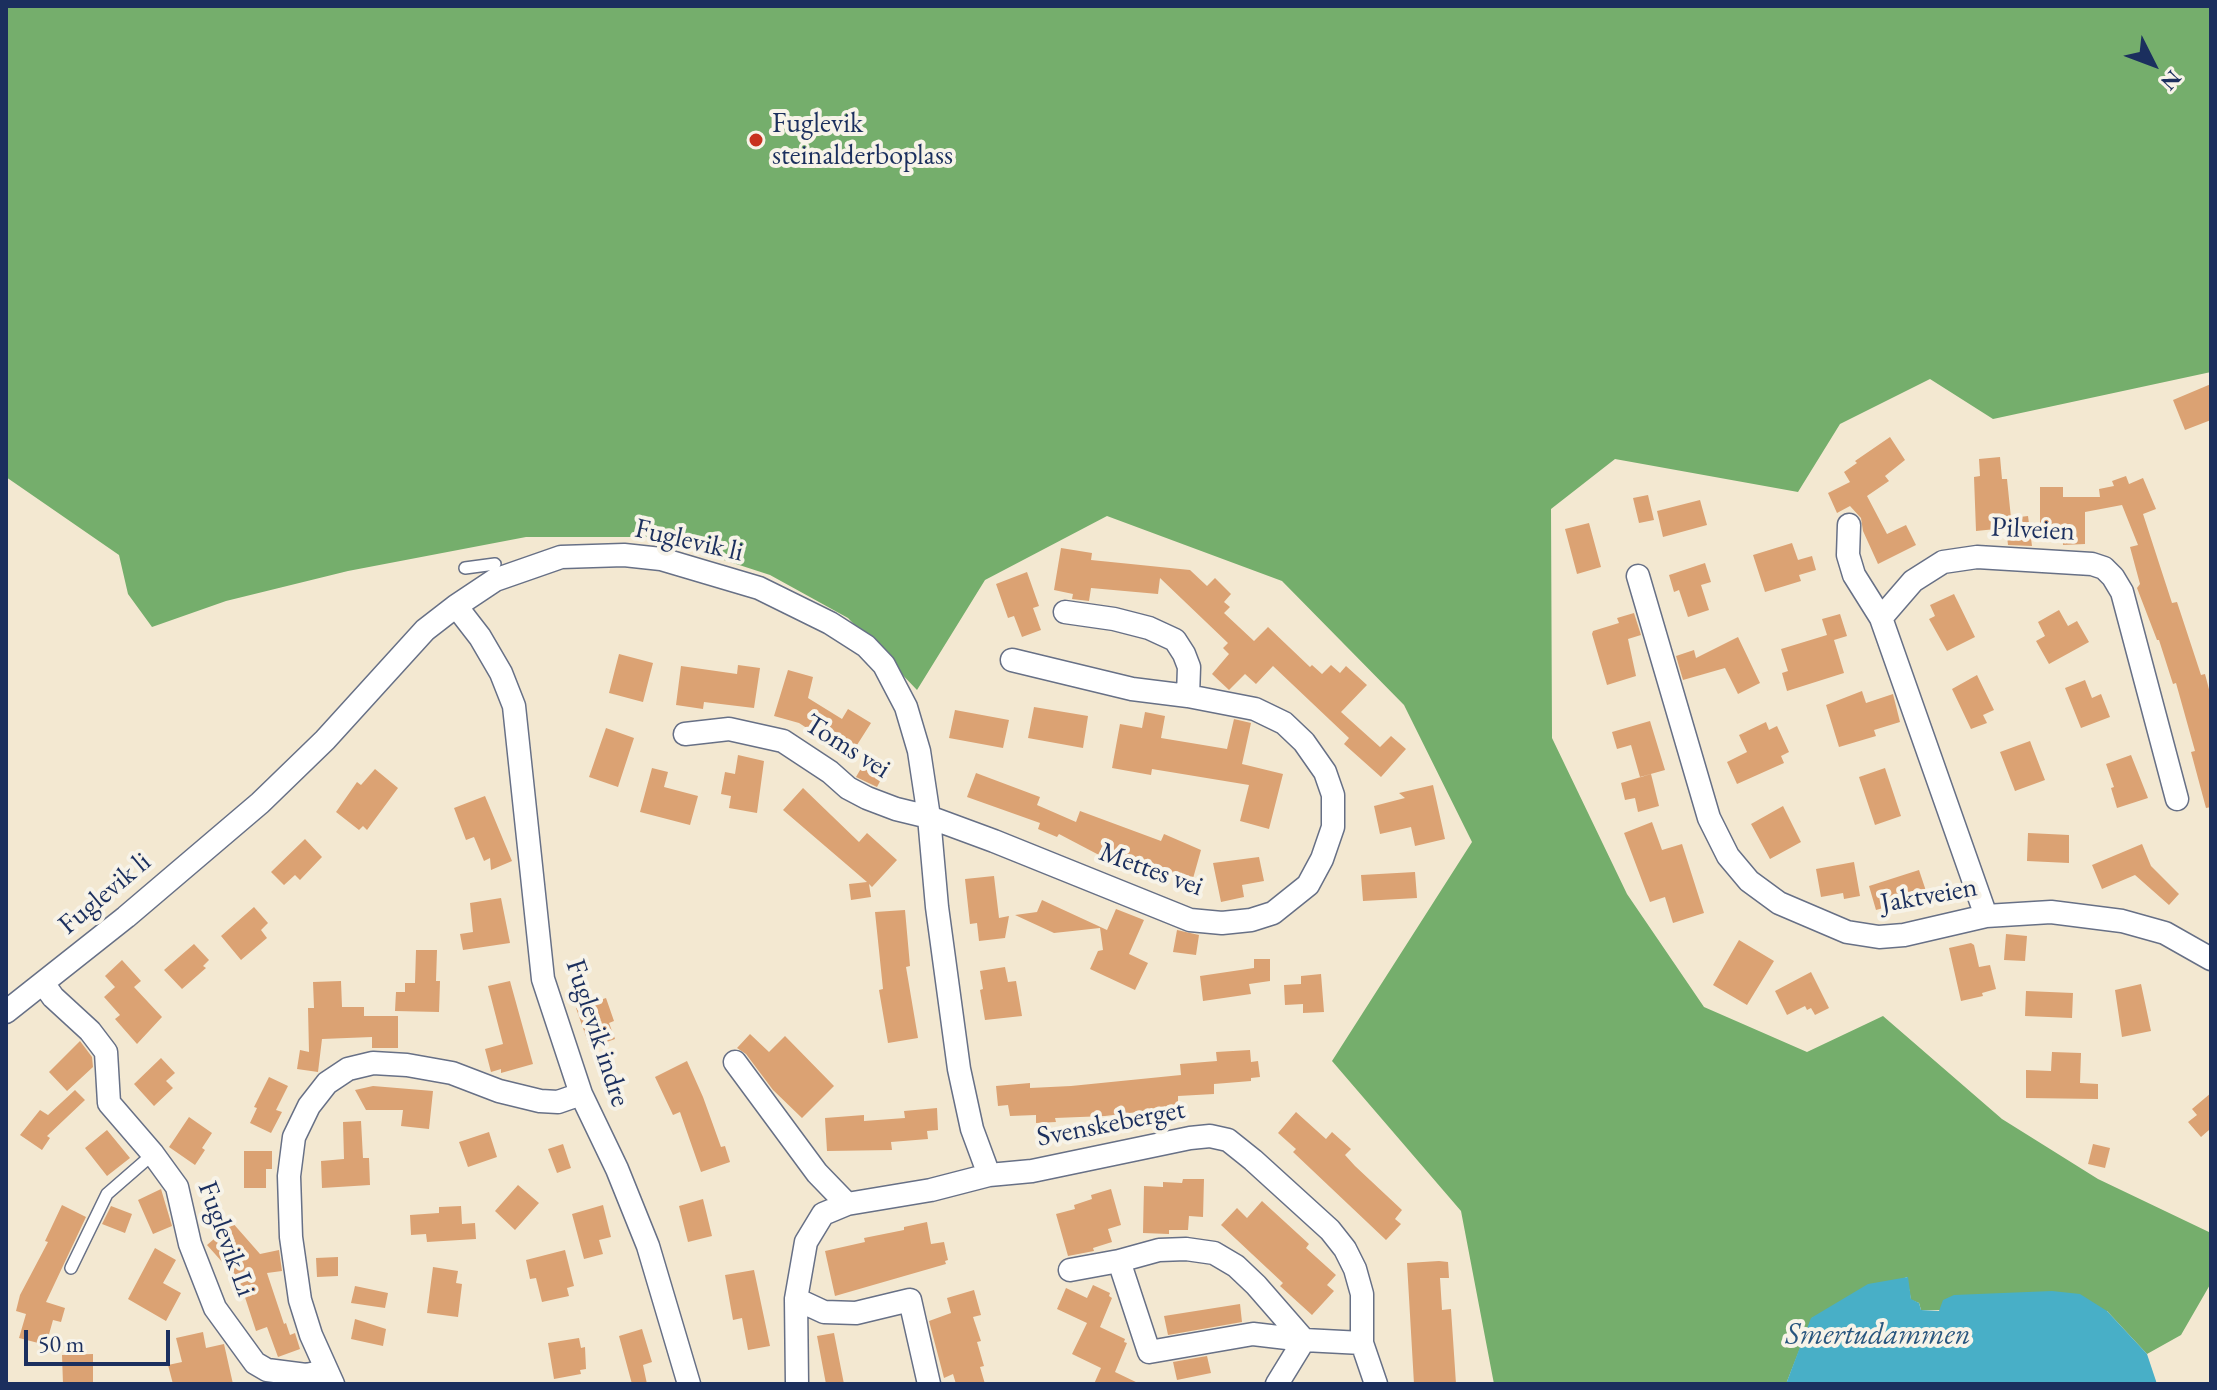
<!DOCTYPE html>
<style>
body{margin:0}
#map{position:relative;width:2217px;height:1390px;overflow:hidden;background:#f3e8d1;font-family:"EB Garamond",serif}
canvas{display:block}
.frame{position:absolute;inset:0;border:8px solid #1b2f5e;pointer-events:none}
.north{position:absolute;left:2113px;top:24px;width:80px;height:80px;-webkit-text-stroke:6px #f7f3e8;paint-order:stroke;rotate:132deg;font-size:22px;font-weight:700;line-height:32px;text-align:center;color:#1b2f5e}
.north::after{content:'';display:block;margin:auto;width:28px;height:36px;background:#1b2f5e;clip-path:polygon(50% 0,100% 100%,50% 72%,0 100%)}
.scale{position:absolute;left:24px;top:1330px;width:146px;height:36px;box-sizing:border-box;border:4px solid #1b2f5e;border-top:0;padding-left:10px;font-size:24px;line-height:28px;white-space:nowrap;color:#1b2f5e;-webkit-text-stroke:6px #f7f3e8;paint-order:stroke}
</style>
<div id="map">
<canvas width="2217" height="1390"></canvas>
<div class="frame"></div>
<div class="north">N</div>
<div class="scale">50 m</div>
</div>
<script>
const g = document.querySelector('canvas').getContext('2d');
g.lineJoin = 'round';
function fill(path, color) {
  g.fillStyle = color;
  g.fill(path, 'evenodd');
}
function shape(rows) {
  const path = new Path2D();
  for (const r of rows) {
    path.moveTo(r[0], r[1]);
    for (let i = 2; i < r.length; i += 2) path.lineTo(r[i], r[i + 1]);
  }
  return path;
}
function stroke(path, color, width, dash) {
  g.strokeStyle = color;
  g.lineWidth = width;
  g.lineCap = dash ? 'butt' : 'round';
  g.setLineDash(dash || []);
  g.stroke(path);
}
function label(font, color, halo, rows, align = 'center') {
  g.font = font + ' "EB Garamond",serif';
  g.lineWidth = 8;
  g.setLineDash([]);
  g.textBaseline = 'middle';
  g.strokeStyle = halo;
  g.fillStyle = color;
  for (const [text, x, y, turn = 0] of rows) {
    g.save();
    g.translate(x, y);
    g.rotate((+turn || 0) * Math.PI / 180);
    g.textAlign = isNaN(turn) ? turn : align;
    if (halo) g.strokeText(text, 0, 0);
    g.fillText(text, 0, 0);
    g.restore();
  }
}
fill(shape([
 [6,6,2211,6,2211,372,1993,419,1930,379,1840,424,1798,492,1615,459,1551,509,1552,738,1627,894,1704,1007,1807,1052,1883,1016,2002,1119,2098,1179,2211,1233,2211,1283,2181,1335,2147,1354,2107,1311,1921,1310,1919,1303,1911,1300,1907,1277,1812,1318,1786,1384,1494,1384,1461,1211,1332,1061,1472,842,1404,705,1282,581,1107,516,985,580,917,690,848,618,770,575,653,537,526,537,348,571,226,601,152,627,128,594,119,555,6,477]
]), '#75ae6c');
fill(shape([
 [1908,1277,1911,1299,1919,1303,1921,1310,1939,1311,1943,1300,1954,1295,2052,1291,2080,1294,2107,1311,2147,1354,2157,1384,1786,1384,1811,1318,1868,1284]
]), '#48afc7');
fill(shape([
 [2211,384,2211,420,2185,430,2173,400],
 [1890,437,1905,460,1885,476,1889,481,1867,496,1887,534,1906,525,1916,545,1878,564,1863,531,1861,518,1850,506,1837,513,1828,493,1850,482,1844,472,1857,463,1855,461],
 [2000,457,2002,479,2007,479,2011,518,2028,516,2032,546,2008,545,2006,528,1976,531,1974,477,1980,476,1979,459],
 [2126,476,2129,484,2143,478,2156,509,2143,514,2172,603,2177,602,2201,675,2205,674,2211,697,2211,807,2206,808,2191,752,2195,751,2176,683,2173,684,2159,640,2157,640,2137,588,2140,584,2130,547,2138,545,2122,505,2085,512,2085,544,2063,545,2063,529,2040,529,2040,487,2063,487,2063,497,2100,497,2099,489,2114,486,2112,481],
 [1648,495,1654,520,1639,523,1633,498],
 [1700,500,1707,525,1663,537,1657,511],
 [1589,523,1601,567,1577,574,1565,529],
 [1792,543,1798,560,1812,556,1816,570,1799,575,1801,581,1765,592,1753,555],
 [1061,548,1092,553,1091,560,1190,570,1207,586,1215,578,1231,594,1224,602,1230,607,1224,613,1254,641,1268,627,1310,667,1312,665,1322,674,1331,665,1340,673,1346,666,1367,685,1341,712,1380,747,1391,736,1406,749,1381,777,1344,744,1349,738,1273,666,1256,684,1245,674,1229,690,1212,674,1229,654,1223,648,1228,643,1160,578,1158,594,1091,588,1089,601,1072,599,1073,594,1054,590],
 [1705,563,1711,582,1701,585,1709,610,1688,617,1679,590,1674,592,1669,575],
 [1027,572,1039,606,1033,608,1041,630,1022,637,1014,616,1008,618,996,584],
 [1954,594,1975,637,1947,651,1929,619,1935,616,1930,605],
 [2059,610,2068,626,2077,621,2089,642,2049,664,2036,641,2045,636,2038,622],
 [1634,613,1641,635,1628,639,1636,676,1607,685,1592,634,1593,631,1619,623,1617,618],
 [1840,614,1847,636,1834,640,1844,673,1787,691,1782,673,1788,671,1781,649,1827,635,1822,619],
 [1738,637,1760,683,1738,694,1725,668,1683,680,1676,656,1694,650,1696,658],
 [619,654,653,663,643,702,609,693],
 [738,665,760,668,754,708,704,702,703,709,676,705,681,666,737,674],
 [788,670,813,677,808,698,842,719,848,709,871,723,850,756,799,723,774,716],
 [1977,675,1994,710,1983,715,1987,723,1971,729,1952,689],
 [2085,680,2092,698,2101,694,2110,717,2081,728,2065,688],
 [1862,691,1866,703,1893,694,1900,722,1874,730,1876,736,1839,747,1826,705],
 [1034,707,1088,716,1083,748,1028,738],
 [955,710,1009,720,1003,748,949,738],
 [1145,712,1165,716,1161,738,1227,749,1234,719,1251,723,1242,764,1283,774,1269,829,1240,821,1249,785,1152,769,1151,775,1112,768,1120,724,1142,728],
 [1650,721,1665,770,1640,777,1631,745,1617,749,1612,732],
 [1766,722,1769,730,1777,726,1789,752,1781,756,1784,763,1737,784,1727,762,1747,752,1739,735],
 [606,728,634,738,618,787,589,777],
 [2030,741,2045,780,2015,791,2000,752],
 [738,755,764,761,757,813,729,808,731,796,721,794,725,772,735,774],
 [2131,755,2148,798,2117,808,2111,788,2114,787,2106,764],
 [867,758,887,768,877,787,856,777],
 [652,768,668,772,664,787,698,796,690,825,640,812],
 [1885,768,1901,816,1875,825,1859,777],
 [375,769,398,788,367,830,363,826,359,830,336,812,357,782,361,785],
 [976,773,1040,797,1037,805,1076,822,1080,811,1161,841,1164,834,1201,850,1192,882,1102,847,1099,855,1059,834,1057,837,1038,829,1040,823,967,797],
 [1651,774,1659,806,1638,812,1635,798,1625,800,1621,783],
 [1433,785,1445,839,1415,846,1411,827,1380,834,1374,806,1405,798,1399,793],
 [803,788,859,842,867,833,897,860,872,887,869,884,871,897,851,900,849,884,867,882,783,810],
 [485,796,512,861,491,870,490,858,484,861,474,837,466,840,454,808],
 [1783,806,1801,842,1770,859,1751,824],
 [1652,822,1662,850,1682,844,1704,913,1673,923,1665,897,1650,902,1624,833],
 [2028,833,2069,835,2069,863,2027,861],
 [305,839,322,857,300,880,295,875,284,885,271,872],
 [2142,844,2151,866,2179,894,2169,905,2135,875,2102,889,2092,865],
 [1259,857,1264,881,1242,885,1244,897,1221,902,1213,863],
 [1854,862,1860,896,1844,899,1843,893,1821,897,1816,869],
 [1919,870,1930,903,1911,910,1908,901,1876,910,1869,886],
 [1415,872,1417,898,1363,901,1361,875],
 [994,876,999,918,1009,916,1005,938,979,941,977,923,970,924,965,879],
 [501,898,510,943,463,950,460,934,473,932,470,903],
 [1042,900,1107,930,1116,909,1144,920,1129,954,1148,963,1135,990,1090,969,1098,951,1103,950,1100,928,1054,933,1015,915,1037,912],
 [254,907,268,923,261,930,267,938,241,960,221,936],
 [905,910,910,966,906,967,918,1038,888,1043,879,990,883,989,875,912],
 [1177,930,1199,935,1196,955,1173,952],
 [2006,934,2027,936,2025,961,2004,960],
 [1739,940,1774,961,1747,1005,1713,985],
 [1971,943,1974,945,1979,967,1990,965,1996,989,1982,993,1983,996,1961,1001,1949,948],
 [194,944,209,960,203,966,206,968,182,989,164,970],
 [416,950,437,950,436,981,440,981,439,1012,395,1011,396,992,405,992,405,983,415,983],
 [1254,959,1270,959,1270,981,1249,984,1251,994,1203,1001,1200,976,1254,968],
 [122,960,141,981,134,987,162,1017,137,1044,115,1019,120,1015,104,997,115,987,105,976],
 [1005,967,1008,982,1016,981,1022,1016,985,1020,980,990,983,989,980,971],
 [1811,972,1829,1008,1815,1015,1811,1008,1807,1010,1805,1006,1787,1015,1775,991],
 [1321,974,1324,1012,1303,1013,1303,1004,1285,1005,1284,985,1301,984,1301,976],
 [341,981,342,1007,364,1007,364,1016,398,1016,398,1048,372,1048,372,1037,322,1039,318,1072,297,1069,300,1050,309,1052,308,1008,314,1008,313,982],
 [510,981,533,1064,501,1073,501,1069,491,1072,485,1049,503,1044,488,986],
 [2141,984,2151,1031,2122,1037,2115,990],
 [2026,991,2073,993,2072,1018,2025,1016],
 [606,998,614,1021,609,1023,615,1039,590,1048,576,1008],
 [750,1034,769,1052,785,1036,834,1086,802,1118,773,1090,746,1054,737,1048],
 [80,1041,92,1057,93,1067,67,1091,49,1072],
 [1250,1050,1251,1062,1258,1061,1260,1077,1251,1078,1251,1081,1214,1084,1214,1094,1178,1096,1178,1107,1105,1116,1055,1118,1056,1122,1036,1123,1036,1115,1010,1116,1008,1105,998,1106,996,1086,1030,1083,1030,1088,1071,1086,1181,1075,1180,1064,1217,1061,1216,1052],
 [2052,1052,2081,1053,2080,1083,2098,1084,2098,1099,2026,1098,2026,1070,2051,1071],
 [161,1058,175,1073,166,1081,173,1088,154,1106,134,1084],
 [687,1061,703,1097,721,1147,725,1146,730,1162,701,1172,680,1112,673,1115,655,1077],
 [269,1077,288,1086,276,1110,282,1112,271,1133,250,1123,257,1108,254,1107],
 [373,1086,433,1091,429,1129,401,1126,403,1110,366,1110,355,1090],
 [75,1090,85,1100,47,1136,50,1138,42,1150,20,1135,40,1110,48,1115],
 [2211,1093,2211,1132,2209,1130,2201,1137,2188,1122,2197,1115,2192,1109],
 [937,1108,938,1130,927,1131,928,1139,891,1142,892,1150,827,1151,825,1118,864,1115,864,1121,905,1118,904,1111],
 [1296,1112,1326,1139,1332,1132,1351,1149,1345,1155,1355,1166,1402,1210,1395,1219,1401,1224,1386,1240,1293,1152,1296,1149,1278,1133],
 [189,1117,212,1133,202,1148,205,1150,195,1165,169,1147],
 [361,1121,363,1158,369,1158,370,1185,322,1188,321,1161,344,1159,343,1122],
 [107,1130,130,1158,107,1176,85,1148],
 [489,1132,497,1157,468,1167,459,1142],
 [563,1144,571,1168,557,1173,548,1149],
 [2093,1144,2110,1148,2105,1168,2088,1164],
 [244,1151,272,1151,272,1169,266,1169,266,1188,244,1188],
 [1183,1179,1204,1179,1203,1217,1189,1216,1188,1230,1169,1230,1169,1234,1143,1233,1144,1186,1163,1187,1163,1182,1182,1183],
 [518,1185,539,1203,515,1230,495,1211],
 [161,1189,172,1226,153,1234,138,1200],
 [1111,1189,1121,1225,1108,1229,1112,1242,1093,1248,1094,1251,1068,1256,1056,1214,1075,1209,1074,1205,1092,1199,1091,1195],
 [703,1199,712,1236,688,1242,679,1206],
 [1262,1201,1309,1244,1306,1248,1336,1275,1327,1285,1334,1291,1312,1315,1280,1286,1283,1283,1221,1225,1237,1208,1247,1218],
 [62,1205,86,1217,46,1302,65,1308,61,1322,53,1320,46,1345,19,1338,26,1314,16,1311,20,1295,48,1242,45,1241],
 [603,1205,611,1237,599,1240,603,1254,584,1259,572,1214],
 [111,1206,132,1214,125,1233,102,1224],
 [461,1206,462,1224,475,1223,476,1239,427,1242,426,1234,411,1235,410,1215,439,1213,439,1207],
 [225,1221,231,1221,260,1254,279,1250,282,1271,267,1273,284,1324,286,1323,290,1335,295,1333,300,1349,278,1357,267,1327,256,1331,240,1282,207,1245,221,1233,216,1228],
 [927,1222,931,1244,944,1242,948,1260,945,1261,946,1264,835,1296,825,1251,865,1242,864,1238,904,1230,904,1227],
 [155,1248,176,1260,163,1283,181,1293,166,1321,128,1299],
 [565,1250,574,1286,567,1288,569,1296,542,1302,536,1278,530,1279,526,1260],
 [338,1257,338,1276,317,1277,316,1258],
 [1439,1261,1448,1262,1449,1278,1440,1278,1442,1310,1451,1309,1456,1384,1414,1384,1407,1263],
 [433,1267,458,1271,456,1283,462,1284,458,1317,427,1313],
 [754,1270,770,1346,748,1350,742,1318,733,1320,725,1275],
 [1093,1285,1110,1293,1109,1296,1112,1298,1100,1327,1125,1339,1124,1342,1127,1343,1115,1372,1140,1384,1094,1384,1101,1368,1072,1354,1087,1323,1057,1309,1066,1288,1087,1298],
 [355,1286,388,1293,385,1308,351,1303],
 [974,1290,981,1315,973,1317,981,1341,977,1342,984,1366,980,1367,985,1384,956,1384,953,1374,944,1378,929,1321,951,1313,947,1298],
 [1240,1304,1242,1322,1168,1335,1164,1316],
 [355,1319,386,1329,383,1346,351,1339],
 [642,1329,652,1362,643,1365,647,1384,632,1384,619,1336],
 [203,1332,206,1348,224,1344,233,1384,173,1384,168,1365,182,1362,176,1338],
 [834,1333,844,1384,826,1384,817,1336],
 [579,1338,581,1348,585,1347,586,1369,580,1370,581,1374,554,1379,548,1343],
 [93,1354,93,1384,63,1384,62,1355],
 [1207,1356,1211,1373,1177,1380,1173,1362]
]), '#dba273');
const lane = shape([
 [465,568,495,564],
 [71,1268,107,1194,153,1154]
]);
const street = shape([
 [1849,525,1848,555,1854,575,1881,618,1986,916],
 [1638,576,1709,818,1728,856,1749,881,1779,903,1847,932,1879,937,1904,935,1986,916,2051,912,2122,921,2165,933,2211,959],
 [456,606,480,637,501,673,514,706,543,979,581,1094,617,1169,648,1246,689,1384],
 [1065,612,1114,619,1149,628,1175,640,1184,654,1189,667,1188,696],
 [1881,618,1913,581,1943,562,1977,557,2092,564,2104,568,2113,577,2122,592,2177,799],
 [685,734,729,729,783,741,830,772,848,788,867,798,896,809,929,817,994,841,1190,920,1222,923,1251,920,1273,913,1308,885,1322,859,1333,827,1333,795,1325,772,1304,742,1284,723,1255,709,1188,696,1132,689,1012,660],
 [43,983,53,997,90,1031,106,1052,109,1103,153,1154,177,1187,190,1244,215,1308,255,1363,267,1370,306,1375,326,1371],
 [6,1012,126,917,260,803,325,740,425,630,456,606,495,580,561,557,624,555,661,559,759,588,830,623,866,646,884,665,906,707,919,751,929,817,937,907,959,1069,972,1129,989,1175],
 [735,1062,817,1173,847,1204],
 [1186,1249,1214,1253,1236,1266,1256,1285,1304,1340,1253,1334,1149,1352,1119,1261,1159,1250,1186,1249],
 [1070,1270,1119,1261],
 [796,1299,824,1312,856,1313,910,1300,929,1384],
 [333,1384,311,1335,300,1300,291,1237,289,1176,294,1137,309,1106,327,1083,348,1069,373,1063,407,1065,452,1073,499,1091,540,1101,558,1102,581,1094],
 [797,1384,796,1299,806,1242,823,1214,847,1204,931,1190,989,1175,1032,1171,1190,1138,1210,1136,1228,1140,1253,1160,1330,1230,1345,1249,1355,1269,1362,1294,1362,1343,1376,1384],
 [1277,1384,1304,1340,1362,1343]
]);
stroke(lane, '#677086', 14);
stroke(street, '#677086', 25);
stroke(lane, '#fff', 11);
stroke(street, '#fff', 22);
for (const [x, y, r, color] of [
 [756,140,8,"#c8321e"]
]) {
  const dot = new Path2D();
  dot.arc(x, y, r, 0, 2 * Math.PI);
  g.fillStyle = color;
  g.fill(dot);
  stroke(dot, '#f7f3e8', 3);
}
label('28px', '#1b2f5e', '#f7f3e8', [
 ["Fuglevik",772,124],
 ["steinalderboplass",772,156]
], 'left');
label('28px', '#1b2f5e', '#f7f3e8', [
 ["Pilveien",2033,530,3],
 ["Fuglevik li",689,541,13],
 ["Toms vei",847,747,32],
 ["Mettes vei",1151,870,20],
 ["Fuglevik li",105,894,-40],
 ["Jaktveien",1929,896,-10],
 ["Fuglevik indre",597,1033,72],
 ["Svenskeberget",1111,1124,-11],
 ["Fuglevik Li",226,1239,70]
]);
label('italic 30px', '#28557e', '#f7f3e8', [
 ["Smertudammen",1878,1336]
]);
</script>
